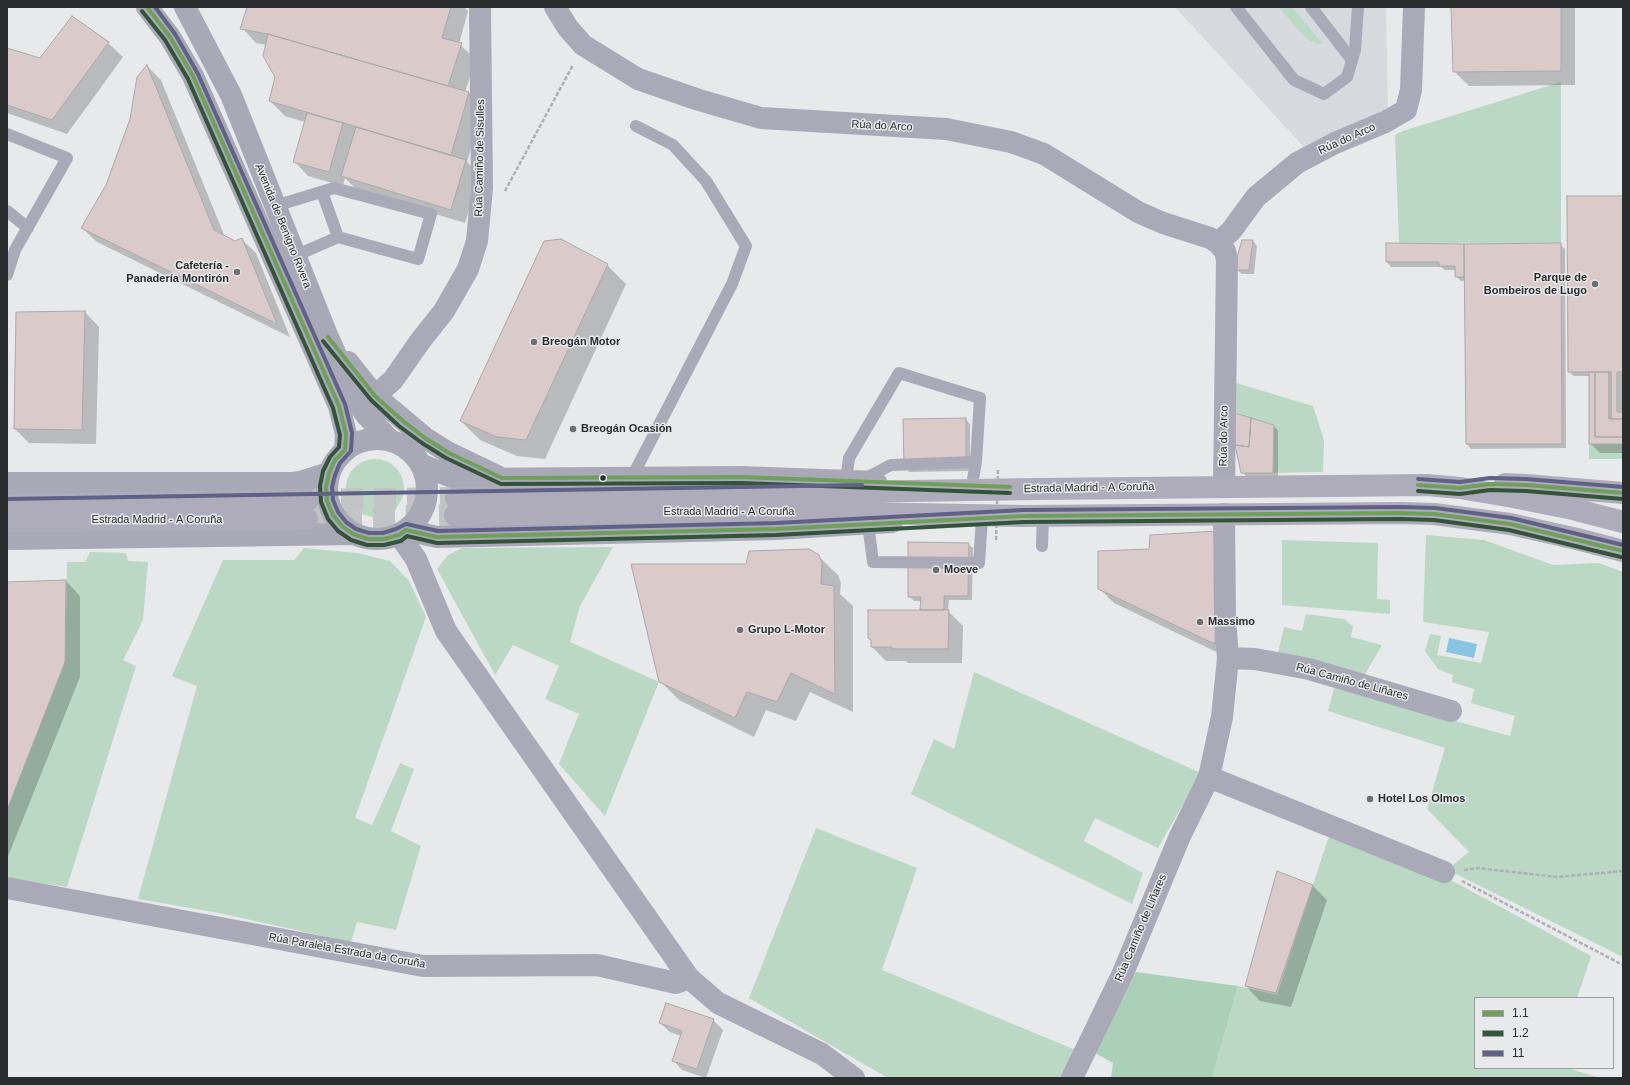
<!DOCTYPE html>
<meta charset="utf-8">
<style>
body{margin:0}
#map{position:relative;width:1630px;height:1085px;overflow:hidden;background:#e8e9ea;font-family:Arial,sans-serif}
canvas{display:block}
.frame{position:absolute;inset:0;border:8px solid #2b2c2d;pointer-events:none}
.legend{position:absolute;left:1474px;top:997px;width:140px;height:72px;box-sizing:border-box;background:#e7e9eb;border:1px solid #9c9d9f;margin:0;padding:5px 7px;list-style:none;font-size:12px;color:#2b2c2d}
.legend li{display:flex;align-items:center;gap:8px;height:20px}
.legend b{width:20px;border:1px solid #9c9d9f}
</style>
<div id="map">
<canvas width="1630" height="1085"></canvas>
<div class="frame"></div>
<ul class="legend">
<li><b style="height:5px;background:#6f9f5b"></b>1.1</li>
<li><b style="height:5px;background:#33533a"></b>1.2</li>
<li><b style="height:5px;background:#5f6186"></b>11</li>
</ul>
</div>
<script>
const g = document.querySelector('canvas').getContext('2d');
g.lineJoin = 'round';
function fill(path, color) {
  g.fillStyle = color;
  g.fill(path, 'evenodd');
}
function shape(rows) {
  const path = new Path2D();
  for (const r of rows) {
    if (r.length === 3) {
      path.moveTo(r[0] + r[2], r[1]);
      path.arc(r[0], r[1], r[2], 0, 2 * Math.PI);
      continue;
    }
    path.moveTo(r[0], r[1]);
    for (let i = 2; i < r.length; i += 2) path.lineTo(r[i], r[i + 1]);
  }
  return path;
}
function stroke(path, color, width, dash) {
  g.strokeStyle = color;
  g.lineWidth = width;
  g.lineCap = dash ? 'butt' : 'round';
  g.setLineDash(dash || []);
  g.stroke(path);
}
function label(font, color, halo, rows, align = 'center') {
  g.font = font + ' Arial,sans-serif';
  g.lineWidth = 3;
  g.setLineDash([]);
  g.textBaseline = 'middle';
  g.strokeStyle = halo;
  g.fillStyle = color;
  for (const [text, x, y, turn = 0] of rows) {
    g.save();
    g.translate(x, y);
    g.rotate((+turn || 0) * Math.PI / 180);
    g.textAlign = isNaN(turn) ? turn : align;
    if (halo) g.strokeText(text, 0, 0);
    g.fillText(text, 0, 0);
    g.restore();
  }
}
fill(shape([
 [1175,7,1386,7,1388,110,1360,121,1304,147]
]), '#d6dadf');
fill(shape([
 [1279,7,1292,7,1322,43,1318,44,1309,40,1300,32],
 [1561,82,1561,243,1399,243,1395,135,1403,131],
 [1236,383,1313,406,1324,440,1323,472,1273,473,1274,425,1235,413],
 [1589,444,1623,444,1623,459,1589,459],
 [375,488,29],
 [1426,535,1484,540,1553,565,1599,563,1623,572,1623,957,1456,874,1451,869,1453,865,1469,852,1427,809,1445,748,1328,711,1335,685,1452,720,1510,736,1515,716,1471,703,1474,689,1452,682,1453,675,1438,669,1425,651,1430,634,1441,636,1437,655,1481,663,1489,632,1423,622],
 [1282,540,1378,543,1377,599,1390,600,1390,614,1282,605],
 [613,547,580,606,570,642,659,682,605,816,559,764,579,714,545,699,559,666,513,645,495,675,437,569,448,555,462,548],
 [304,548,357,553,390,561,409,581,426,617,355,818,372,825,400,763,414,769,391,831,421,846,396,930,357,922,351,942,214,912,138,899,197,686,172,676,223,560,294,560],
 [90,552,126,553,128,561,148,562,143,620,123,660,136,666,67,887,11,879,7,875,7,810,65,662,67,562,85,562],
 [1306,614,1344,619,1353,626,1351,637,1382,645,1364,676,1277,657,1284,627,1302,631],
 [974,672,1201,773,1158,848,1095,818,1084,841,1143,873,1132,904,911,794,934,739,954,749],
 [816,828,917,868,882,970,1076,1050,1065,1078,888,1078,749,998],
 [1329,836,1449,879,1591,956,1577,998,1475,998,1475,1068,1567,1068,1601,1078,1212,1078,1238,986,1277,995]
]), '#bad8c4');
fill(shape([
 [1136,972,1238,986,1212,1078,1111,1078,1113,1063,1095,1053]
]), '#aad1b7');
fill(shape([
 [1449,638,1477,644,1474,658,1446,652]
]), '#88c5e2');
fill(shape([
 [248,7,464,7,468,11,459,44,476,59,465,92,469,93,483,108,467,162,480,175,465,223,357,190,345,178,343,186,308,176,294,161,305,122,285,116,270,101,276,77,267,45,256,43,242,28],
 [1452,7,1575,7,1575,85,1469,86,1454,71],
 [108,43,123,57,67,134,7,113,7,49,41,59],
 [147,66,161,80,225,237,235,242,241,239,256,253,290,337,97,242,82,228,107,185,131,120],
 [1623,197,1623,376,1622,376,1623,453,1600,453,1590,443,1590,376,1574,376,1569,372],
 [1253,241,1257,246,1254,274,1242,274,1237,270],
 [1387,244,1560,244,1565,249,1566,448,1471,449,1467,444,1465,281,1461,281,1456,276,1456,270,1445,270,1441,267,1391,267,1387,262],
 [607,265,626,284,545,459,517,456,480,440,461,421],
 [85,312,99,327,96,444,29,443,15,429],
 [965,419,970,424,970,471,909,472,905,467],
 [1273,426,1278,430,1278,477,1247,477,1242,472],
 [968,544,973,548,972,600,949,600,948,611,963,626,962,663,908,663,906,661,886,661,872,647,923,611,922,601,914,601,909,596],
 [1231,546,1229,658,1114,603,1099,588],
 [818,556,838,575,841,583,840,594,853,606,853,712,810,692,796,721,766,710,754,737,679,700,660,681,747,565],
 [66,581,80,596,80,677,7,859,7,583],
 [1278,873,1313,886,1327,900,1291,1007,1260,1001,1246,986],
 [713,1020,723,1030,706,1078,682,1070,673,1060,681,1036,670,1032,660,1023]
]), '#0003');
const building = shape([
 [247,7,451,7,442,38,462,43,448,86,268,34,240,29,247,7],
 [1451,7,1561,7,1561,71,1453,72,1451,7],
 [72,16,109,42,52,120,7,105,7,48,40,58,72,16],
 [268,34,469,92,451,155,269,101,275,77,263,56,268,34],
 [147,65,214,230,235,241,242,238,277,324,81,228,106,185,130,119,137,77,147,65],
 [307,113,343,123,329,172,293,162,307,113],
 [356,127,466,160,451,210,341,176,356,127],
 [1567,196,1623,196,1623,372,1617,372,1617,412,1623,412,1623,419,1611,419,1611,372,1568,372,1567,196],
 [561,239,608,264,526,440,497,437,460,421,544,241,561,239],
 [1242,240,1253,240,1249,270,1236,270,1237,257,1242,240],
 [1386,243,1464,244,1464,277,1455,277,1455,266,1439,266,1439,262,1386,262,1386,243],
 [1561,243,1562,444,1466,444,1464,244,1561,243],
 [85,311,82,430,14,429,16,312,85,311],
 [1589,372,1595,372,1595,437,1623,437,1623,444,1589,444,1589,372],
 [1595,372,1609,372,1609,419,1623,419,1623,437,1595,437,1595,372],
 [1609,372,1611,372,1611,419,1609,419,1609,372],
 [1235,413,1251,418,1249,447,1235,445,1235,413],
 [966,418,966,467,904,468,903,419,966,418],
 [1251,418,1274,425,1273,473,1241,473,1235,445,1249,447,1251,418],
 [1217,531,1215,644,1098,589,1098,551,1149,549,1150,535,1217,531],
 [908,542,969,543,968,596,944,596,944,610,920,610,921,597,908,597,908,542],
 [809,549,819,555,822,563,821,584,834,586,835,694,791,673,777,702,747,692,735,718,659,682,631,564,746,564,749,551,809,549],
 [66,580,65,662,7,810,7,582,66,580],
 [868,610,949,610,948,649,892,649,892,647,871,647,871,640,868,638,868,610],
 [1277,871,1313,885,1276,993,1245,986,1277,871],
 [666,1003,714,1019,697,1069,672,1061,682,1031,659,1023,666,1003]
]);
fill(building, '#dacaca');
stroke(building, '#a9a9aa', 1);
stroke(shape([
 [308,500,456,498],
 [307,519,455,515]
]), '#c2c3c4', 22, [22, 11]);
stroke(shape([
 [505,191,573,65],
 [1464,870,1477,868,1557,877,1623,871],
 [1462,881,1623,965]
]), '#adaeb6', 2.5, [4, 2]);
stroke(shape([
 [1236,7,1294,80,1324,94,1347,77,1355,50,1358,7],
 [1311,7,1352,60],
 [7,134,67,158,15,250,7,275],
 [322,192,338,237],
 [275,206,334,188,431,214,418,259,338,237,295,256],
 [7,211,28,228],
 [632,477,732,284,746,246,706,181,673,145,636,126],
 [864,479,891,465,976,462,972,485],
 [846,481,849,458,899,373,980,398,976,462],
 [868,524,873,562,979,563,982,518],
 [1042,546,1043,516]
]), '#aaa9b8', 12);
stroke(shape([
 [555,7,568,28,583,45,638,79,699,100,761,118,946,129,1011,142,1044,154,1138,212,1163,223,1210,238,1218,243,1225,251,1227,260,1224,487],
 [1218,243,1231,231,1256,197,1297,163,1335,143,1385,122,1406,110,1411,90,1414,7],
 [375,396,393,380,421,340,444,311,468,269,477,241,482,188,480,7],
 [399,535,416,559,446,631,689,978,718,1003,822,1054,854,1078],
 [1228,658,1255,659,1309,669,1451,711],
 [1209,777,1444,872],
 [7,888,423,966,597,965,676,983,689,978],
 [1072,1078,1123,973,1180,836,1209,777,1222,717,1228,658,1225,618,1224,514]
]), '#aaa9b8', 22);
stroke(shape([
 [147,7,170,37,193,76,339,406,346,434,345,450],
 [185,7,231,95,327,335,357,402,367,416,390,440],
 [348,362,375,396,425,438,449,453,497,476],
 [377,489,50],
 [422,465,452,477,465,479,741,477,876,482],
 [7,483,292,483,300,482,329,473],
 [406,530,437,537,776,529,892,522],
 [7,539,353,534]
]), '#a8a8b7', 22);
stroke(shape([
 [1505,484,1526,485,1623,493],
 [456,498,1038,489,1427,485,1460,488,1513,497,1573,509,1623,522],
 [7,505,308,500],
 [455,515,742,511,1024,516,1401,513,1434,514,1510,524,1577,539,1623,551],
 [7,521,307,519]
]), '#aeacba', 22);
stroke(shape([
 [996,540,998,469]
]), '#adaeb6', 2.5, [4, 2]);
stroke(shape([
 [147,7,170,37,193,76,339,406,346,434,345,450,335,460,329,473,326,487,327,501,333,515,342,526,353,534,368,539,384,539,399,535,406,530,437,537,776,529,1024,516,1401,513,1434,514,1510,524,1623,551],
 [328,337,375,396,403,421,425,438,449,453,502,478,741,477,1010,487],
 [1418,485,1460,488,1490,484,1526,485,1623,493]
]), '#6f9f5b', 4);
stroke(shape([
 [142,11,165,40,188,79,333,408,340,435,339,447,330,457,323,471,320,486,321,502,328,519,338,531,351,540,367,545,384,545,401,541,407,536,437,543,776,535,1024,522,1401,519,1434,520,1509,530,1621,557],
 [323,341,371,400,399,426,422,443,446,458,501,484,741,483,1010,493],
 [1418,491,1460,494,1490,490,1526,491,1623,499]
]), '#33533a', 4);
stroke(shape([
 [155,7,175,34,198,74,345,404,352,433,351,451,340,463,335,475,332,487,333,500,338,512,346,522,356,529,369,533,383,533,396,529,406,524,438,531,776,523,1024,510,1401,507,1435,508,1511,518,1623,545],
 [1418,479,1460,482,1490,478,1526,479,1623,487],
 [7,499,862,485]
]), '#5f6186', 4);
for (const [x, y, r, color] of [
 [237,272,4,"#6d6e6f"],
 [1595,284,4,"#6d6e6f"],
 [534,342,4,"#6d6e6f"],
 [573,429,4,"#6d6e6f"],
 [603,478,3.5,"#2b2c2d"],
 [936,570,4,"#6d6e6f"],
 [1200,622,4,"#6d6e6f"],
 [740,630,4,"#6d6e6f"],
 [1370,799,4,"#6d6e6f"]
]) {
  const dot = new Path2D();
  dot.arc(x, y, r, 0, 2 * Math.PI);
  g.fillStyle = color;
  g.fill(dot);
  stroke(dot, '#e7e9eb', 1.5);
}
label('11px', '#2b2c2d', '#e7e9eb', [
 ["Rúa do Arco",882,126,3],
 ["Rúa do Arco",1347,139,-24],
 ["Rúa Camiño de Sisulles",480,158,-89],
 ["Avenida de Benigno Rivera",283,226,68],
 ["Rúa do Arco",1224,436,-89],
 ["Estrada Madrid - A Coruña",1089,488,-1],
 ["Estrada Madrid - A Coruña",729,512],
 ["Estrada Madrid - A Coruña",157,520],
 ["Rúa Camiño de Liñares",1352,682,15],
 ["Rúa Camiño de Liñares",1141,928,-67],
 ["Rúa Paralela Estrada da Coruña",347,951,10]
]);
label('bold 11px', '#2b2c2d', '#e7e9eb', [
 ["Cafetería -",229,266,"right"],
 ["Panadería Montirón",229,279,"right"],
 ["Parque de",1587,278,"right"],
 ["Bombeiros de Lugo",1587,291,"right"],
 ["Breogán Motor",542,342],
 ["Breogán Ocasión",581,429],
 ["Moeve",944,570],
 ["Massimo",1208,622],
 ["Grupo L-Motor",748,630],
 ["Hotel Los Olmos",1378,799]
], 'left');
</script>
